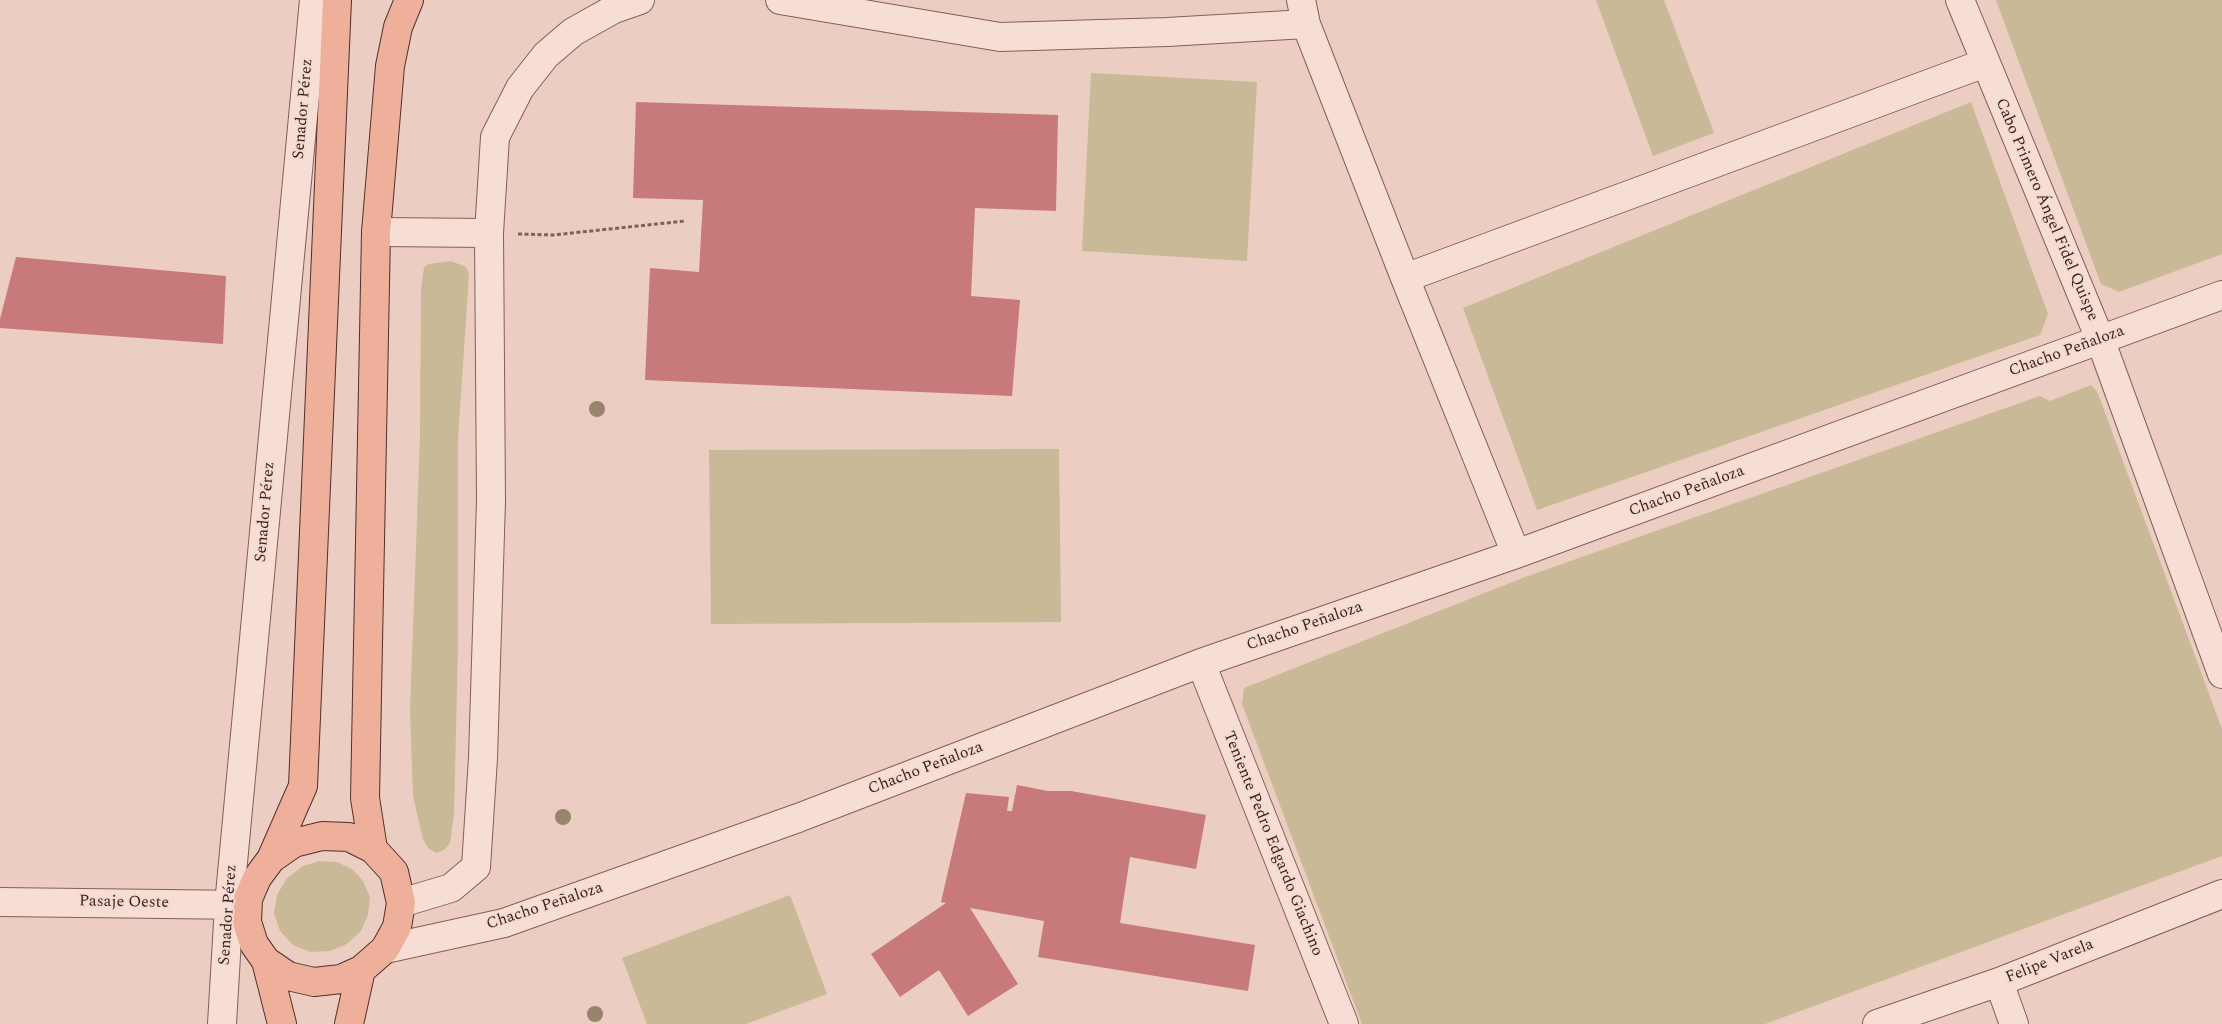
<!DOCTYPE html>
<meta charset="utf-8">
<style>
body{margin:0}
canvas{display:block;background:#eccdc1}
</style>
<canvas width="2222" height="1024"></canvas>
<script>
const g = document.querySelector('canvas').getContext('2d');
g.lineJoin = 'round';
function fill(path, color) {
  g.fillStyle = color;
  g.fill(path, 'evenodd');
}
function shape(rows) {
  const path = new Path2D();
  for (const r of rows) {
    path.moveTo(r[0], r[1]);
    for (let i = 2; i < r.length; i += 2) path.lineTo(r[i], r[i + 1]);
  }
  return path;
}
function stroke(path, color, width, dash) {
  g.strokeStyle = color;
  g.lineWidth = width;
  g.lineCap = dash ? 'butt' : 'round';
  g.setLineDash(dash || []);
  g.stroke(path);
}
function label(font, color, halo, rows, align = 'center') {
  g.font = font + ' Spectral,serif';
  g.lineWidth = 4;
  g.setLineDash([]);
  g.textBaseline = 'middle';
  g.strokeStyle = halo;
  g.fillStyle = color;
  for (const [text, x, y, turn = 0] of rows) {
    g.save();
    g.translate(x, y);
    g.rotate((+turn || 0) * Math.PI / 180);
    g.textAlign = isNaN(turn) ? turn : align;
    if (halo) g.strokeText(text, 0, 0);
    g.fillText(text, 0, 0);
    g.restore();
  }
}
fill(shape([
 [1596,0,1664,0,1714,133,1653,156],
 [1996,0,2222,0,2222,254,2119,292,2101,284],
 [1091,73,1257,82,1247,261,1082,251],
 [1971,102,2048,314,2040,335,1537,510,1463,308],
 [451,261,466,267,469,275,458,439,458,648,454,814,450,843,444,850,436,853,428,848,423,839,413,796,410,711,420,435,421,290,424,267,429,264],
 [2091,385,2097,391,2222,729,2222,856,1765,1024,1362,1024,1242,704,1244,688,1525,577,2040,396,2050,401],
 [1059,449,1061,622,711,624,709,450],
 [320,861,337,862,352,869,363,881,370,897,368,915,361,931,347,944,330,951,310,952,293,945,280,931,274,913,277,895,287,878,303,866],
 [790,895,827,994,746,1024,647,1024,622,958]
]), '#c9b996');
fill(shape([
 [636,102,1058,115,1056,211,975,208,971,296,1020,300,1012,396,645,380,650,268,699,272,703,200,633,198],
 [16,257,226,276,223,344,0,328,0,319],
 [1017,785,1048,791,1071,791,1206,815,1196,869,1130,857,1120,923,1255,945,1248,991,1038,957,1044,921,970,908,1018,984,968,1016,939,970,900,997,871,954,946,903,941,902,966,793,1009,797,1007,811,1012,811]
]), '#c87979');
const minor = shape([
 [780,0,1000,37,1167,32,1306,24],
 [1301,0,1306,24,1405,278,1516,554],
 [1960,0,2100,339,2222,674],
 [376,232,489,233],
 [1405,278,1985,63],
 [1201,663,1344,1024],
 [0,902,247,905],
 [401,903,451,888,476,867,483,758,491,501,489,233,495,137,520,88,546,55,573,32,614,9,640,0],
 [385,949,504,923,798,818,1201,663,1516,554,2222,295],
 [1999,982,2014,1024],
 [222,1024,229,905,314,0],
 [1877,1024,1999,982,2222,894]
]);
const major = shape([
 [373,849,349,837,322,836,294,843,271,859,257,878,248,899,247,922,254,944,266,961,288,976,314,982,341,979,361,970,385,949,397,927,401,903,394,872,373,849,365,798,376,232,390,66,398,27,409,0],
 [271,859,303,786,337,0],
 [266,961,282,1024],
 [349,1024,361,970]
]);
stroke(minor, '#845e5a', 30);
stroke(major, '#522f2e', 30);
stroke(shape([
 [518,234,553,235,685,221]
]), '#845e5a', 3, [4, 2.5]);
stroke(minor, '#f7ded4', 28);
stroke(major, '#eeb09a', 28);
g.fillStyle = '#96846b';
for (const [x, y] of [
 [597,409],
 [563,817],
 [595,1014]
]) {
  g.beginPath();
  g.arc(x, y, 8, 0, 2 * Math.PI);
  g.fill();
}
label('16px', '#341f1d', '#f3dad0', [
 ["Senador Pérez",304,109,-85],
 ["Cabo Primero Ángel Fidel Quispe",2046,210,67],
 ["Chacho Peñaloza",2067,352,-20],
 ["Chacho Peñaloza",1687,492,-20],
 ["Senador Pérez",266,512,-85],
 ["Chacho Peñaloza",1305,627,-19],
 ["Chacho Peñaloza",926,769,-21],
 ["Teniente Pedro Edgardo Giachino",1272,844,68],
 ["Pasaje Oeste",124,903,1],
 ["Chacho Peñaloza",545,907,-18],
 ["Senador Pérez",229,915,-86],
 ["Felipe Varela",2050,962,-22]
]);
</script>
